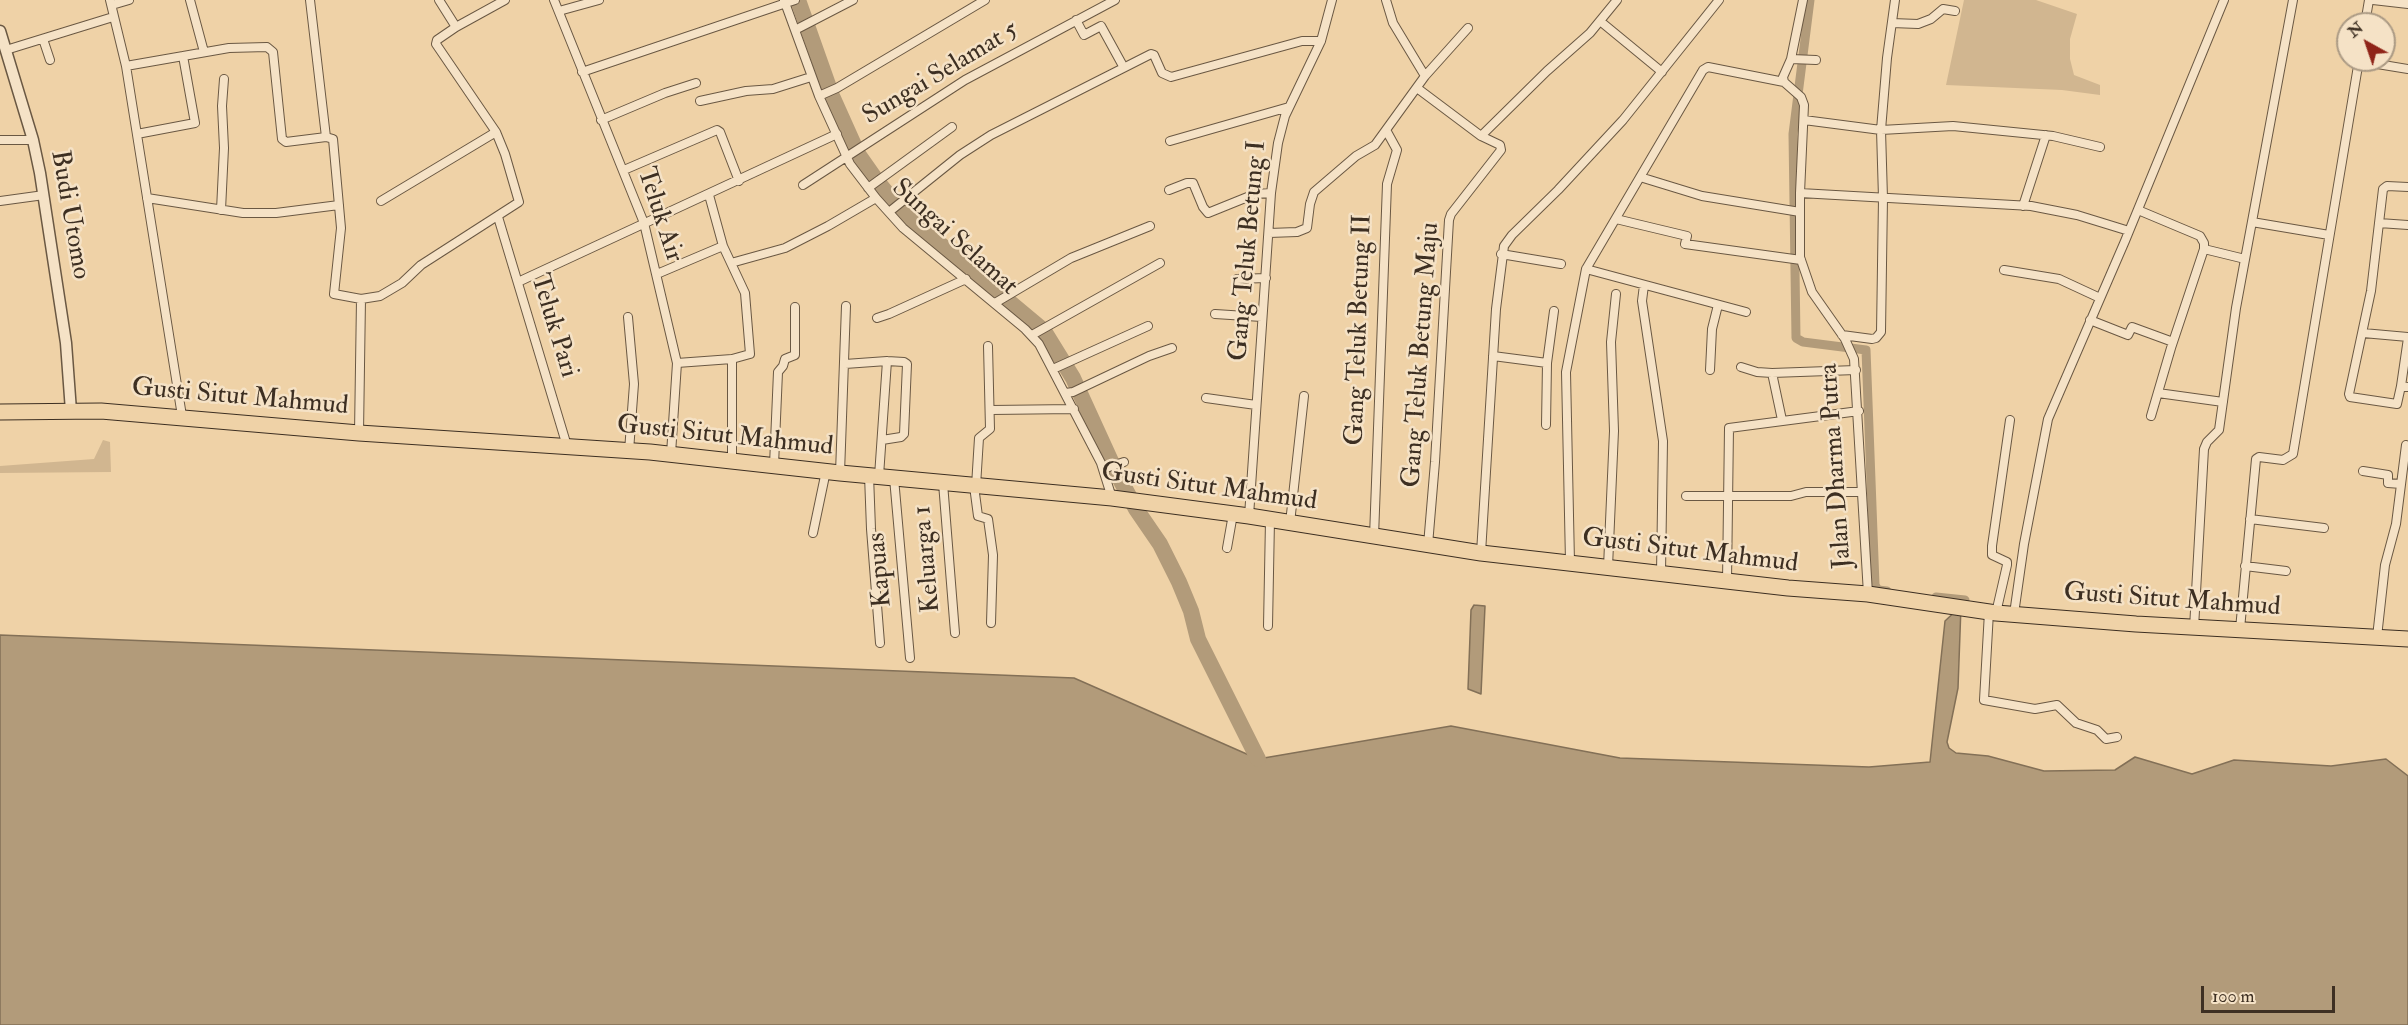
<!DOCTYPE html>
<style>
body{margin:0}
#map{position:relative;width:2408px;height:1025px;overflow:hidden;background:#efd2a7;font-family:"IM FELL Double Pica",serif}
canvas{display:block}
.north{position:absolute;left:2336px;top:12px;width:60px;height:60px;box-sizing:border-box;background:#f5e2c6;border:2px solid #ab9a84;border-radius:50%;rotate:320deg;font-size:16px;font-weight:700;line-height:24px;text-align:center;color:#3d2f22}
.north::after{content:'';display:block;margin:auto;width:21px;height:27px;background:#8f2418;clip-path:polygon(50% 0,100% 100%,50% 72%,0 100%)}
.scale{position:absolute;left:2201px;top:986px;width:134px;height:27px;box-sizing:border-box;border:3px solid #3d2f22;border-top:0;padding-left:8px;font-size:18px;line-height:21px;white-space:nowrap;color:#3d2f22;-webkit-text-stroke:4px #f5e2c6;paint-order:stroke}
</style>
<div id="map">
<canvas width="2408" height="1025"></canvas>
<div class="north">N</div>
<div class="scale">100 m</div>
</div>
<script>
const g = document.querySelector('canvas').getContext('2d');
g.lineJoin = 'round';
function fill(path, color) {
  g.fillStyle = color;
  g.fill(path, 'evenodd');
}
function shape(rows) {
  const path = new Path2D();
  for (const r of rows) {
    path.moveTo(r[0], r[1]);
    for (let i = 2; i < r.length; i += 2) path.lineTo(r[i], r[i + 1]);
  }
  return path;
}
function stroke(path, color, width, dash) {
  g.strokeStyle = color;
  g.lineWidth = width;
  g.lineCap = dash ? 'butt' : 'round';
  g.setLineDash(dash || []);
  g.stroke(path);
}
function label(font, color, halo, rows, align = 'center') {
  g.font = font + ' "IM FELL Double Pica",serif';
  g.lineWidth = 5;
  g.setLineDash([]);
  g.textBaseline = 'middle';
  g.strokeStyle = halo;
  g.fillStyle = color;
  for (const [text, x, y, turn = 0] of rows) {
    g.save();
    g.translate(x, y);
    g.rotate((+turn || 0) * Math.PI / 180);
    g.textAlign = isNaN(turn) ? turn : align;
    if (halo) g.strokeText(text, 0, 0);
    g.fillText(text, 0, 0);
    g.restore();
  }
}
fill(shape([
 [1964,0,2036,0,2077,14,2070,39,2070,59,2074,75,2100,85,2100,95,2062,90,1946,85],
 [103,440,110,442,111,472,0,473,0,466,94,459]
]), '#d1b690');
const water = shape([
 [1474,605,1485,606,1481,694,1468,689,1471,610,1474,605],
 [1961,606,1958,688,1947,742,1949,748,1956,753,1988,756,2044,771,2115,770,2135,757,2192,774,2234,760,2331,766,2386,759,2408,776,2408,1025,0,1025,0,635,1074,678,1258,759,1451,726,1620,758,1869,767,1930,762,1945,621,1961,606]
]);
fill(water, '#b29b7a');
stroke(water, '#837057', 1.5);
stroke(shape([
 [1810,0,1793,134,1796,338,1803,342,1866,350,1875,585,1878,590,1887,591],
 [1936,597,1965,600,1961,606]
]), '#b29b7a', 9);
stroke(shape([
 [798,0,832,96,858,154,877,181,904,214,1044,331,1073,378,1115,470,1136,509,1160,544,1179,582,1191,611,1198,639,1258,759]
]), '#b29b7a', 16);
const minor = shape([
 [110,0,126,66,182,416],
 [190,0,204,52],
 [310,0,326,137],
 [439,0,456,27],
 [554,0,644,223,677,363,671,454],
 [784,0,819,96,850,164,876,198,903,228,1025,329,1039,344,1101,463,1112,498],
 [1803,0,1791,59,1783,77,1784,82,1801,97,1804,105,1800,193,1800,257,1812,292,1845,339,1854,359,1868,594],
 [2373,0,2408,4],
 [112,5,129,0],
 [559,11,599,0],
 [1076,20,1084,35,1101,26,1123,66],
 [1600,21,1662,72],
 [1892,23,1918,24,1931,19,1943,9,1955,11],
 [2365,24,2369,0],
 [795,30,853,0],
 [43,39,50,60],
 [6,50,113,17],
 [1791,59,1816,60],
 [2359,61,2408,69],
 [126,66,229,48,267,47,273,52,282,139,286,142,326,137,333,139,341,228,334,294,361,299,359,433],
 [582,72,795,0],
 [1425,76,1468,28],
 [1417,88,1481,136],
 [819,96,837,88,985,0],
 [700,101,746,91,773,89,811,77],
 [601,120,665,93,696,83],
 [1804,120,1881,130,1953,126,2053,136,2100,147],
 [137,134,195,123,183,56],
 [0,140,33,140],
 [1170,141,1289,107],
 [624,170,717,130,720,132,739,181],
 [1640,177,1702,196,1800,212],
 [803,185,965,80,1115,0],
 [2408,187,2387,186,2383,189,2371,291,2349,394,2350,397,2397,404,2401,386,2408,387],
 [868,188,952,127],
 [1169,190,1187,183,1193,183,1203,207,1208,213,1255,194,1271,193],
 [1800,193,2031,206,2077,215,2129,231],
 [147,198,243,213,276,213,339,205],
 [0,201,44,195],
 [381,201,496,132],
 [2023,206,2046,135],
 [221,210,224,148,222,106,224,79],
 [2138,210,2200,236,2204,243,2204,249,2171,348,2151,416],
 [889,212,960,155,991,135,1151,54,1154,55,1162,73,1171,77,1302,41,1321,41],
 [498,217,567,446],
 [1616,219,1687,236,1685,244,1801,260],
 [2252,222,2329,235],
 [2379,223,2408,225],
 [1269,233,1297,232,1307,228,1310,204,1314,192,1356,156,1375,145,1425,76,1393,23,1386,0],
 [2204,249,2245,259],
 [1501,254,1561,264],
 [731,263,785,248,828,226,876,198],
 [2004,270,2059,279,2100,298],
 [657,274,723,246],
 [1237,279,1266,278],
 [518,282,837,134],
 [1644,285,1642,301,1663,441,1661,573],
 [361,299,380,296,402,283,421,265,519,202,505,154,496,132,436,44,437,40,456,27,505,0],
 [995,303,1071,258,1150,226],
 [1746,312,1586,269,1703,70,1708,67,1784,82],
 [1215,314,1262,317],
 [628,317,634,384,629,451],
 [877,318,889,314,966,279],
 [2090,320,2128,335,2132,327,2173,342],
 [2363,333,2408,337],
 [1032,335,1160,263],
 [1842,335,1872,339,1876,338,1881,332,1883,198,1881,130,1887,58,1895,0],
 [1493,356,1547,363,1546,425],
 [677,363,732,359,750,354,745,293,723,246,709,195],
 [1547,363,1554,311],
 [845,364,887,361,904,362,907,364,904,434,901,437,882,440],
 [1741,367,1757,372,1772,373,1782,420],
 [1053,369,1148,326],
 [1710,370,1712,329,1718,305],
 [1772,373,1856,370],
 [2401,386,2408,338],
 [1066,393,1073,392,1149,356,1172,348],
 [2158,393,2223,402],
 [1206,398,1256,405],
 [991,410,1074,409],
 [732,461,732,359],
 [774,465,778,372,783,366,785,359,795,355,795,307],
 [1103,469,1124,462],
 [2363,471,2388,475,2388,483,2401,484],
 [840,473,846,306],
 [869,475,871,529,880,643],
 [879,476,887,361],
 [894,478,910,658],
 [943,483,955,633],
 [974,486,978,516,988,519,993,555,991,623],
 [976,486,979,438,990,429,988,346],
 [1686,496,1791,496,1806,492,1861,492],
 [1249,516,1271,193,1278,143,1285,116,1321,41,1332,0],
 [2250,519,2324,528],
 [1290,523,1304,396],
 [813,533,826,471],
 [1374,537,1387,184,1397,150,1386,130],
 [1428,545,1435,462,1449,220,1451,214,1501,150,1500,145,1481,136,1547,71,1590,33,1617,0],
 [1227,548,1233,514],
 [1481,553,1496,309,1504,246,1512,235,1558,190,1623,120,1719,0],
 [1570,562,1566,372,1586,269],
 [2245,566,2286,571],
 [1608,567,1614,431,1611,342,1616,294],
 [1727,581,1729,428,1859,411],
 [1989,612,1984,700,2035,709,2057,705,2076,723,2097,730,2106,739,2117,737],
 [1996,613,2007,565,2007,562,1992,555,1992,546,2010,420],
 [2014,614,2024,544,2048,419,2125,241,2224,0],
 [1268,626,1270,520],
 [2194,628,2204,449,2207,442,2219,430,2236,308,2293,0],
 [2240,629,2256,459,2259,457,2283,460,2293,454,2359,60],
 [2377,637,2385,565,2396,524,2406,445]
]);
const tertiary = shape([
 [0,31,33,140,40,173,66,343,71,411]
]);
const trunk = shape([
 [0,412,101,411,359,433,650,452,840,473,1112,498,1249,516,1481,553,1788,588,1868,594,1996,613,2136,624,2408,639]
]);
stroke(minor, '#6a5843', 10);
stroke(tertiary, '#6a5843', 13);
stroke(trunk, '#3d2f22', 17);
stroke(minor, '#f5e2c6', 8);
stroke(tertiary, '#f5e2c6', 10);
stroke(trunk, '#efd2a7', 15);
label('26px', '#3d2f22', '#f5e2c6', [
 ["Sungai Selamat 5",941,74,-31],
 ["Budi Utomo",69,215,80],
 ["Teluk Air",659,215,72],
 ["Sungai Selamat",954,238,42],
 ["Gang Teluk Betung I",1249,251,-85],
 ["Teluk Pari",553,326,73],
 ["Gang Teluk Betung II",1360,330,-88],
 ["Gang Teluk Betung Maju",1422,355,-86],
 ["Gusti Situt Mahmud",240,398,5],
 ["Gusti Situt Mahmud",725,437,6],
 ["Jalan Dharma Putra",1837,466,-94],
 ["Gusti Situt Mahmud",1209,488,8],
 ["Gusti Situt Mahmud",1690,552,7],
 ["Keluarga 1",928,559,-95],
 ["Kapuas",881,570,-95],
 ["Gusti Situt Mahmud",2172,601,4]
]);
</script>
